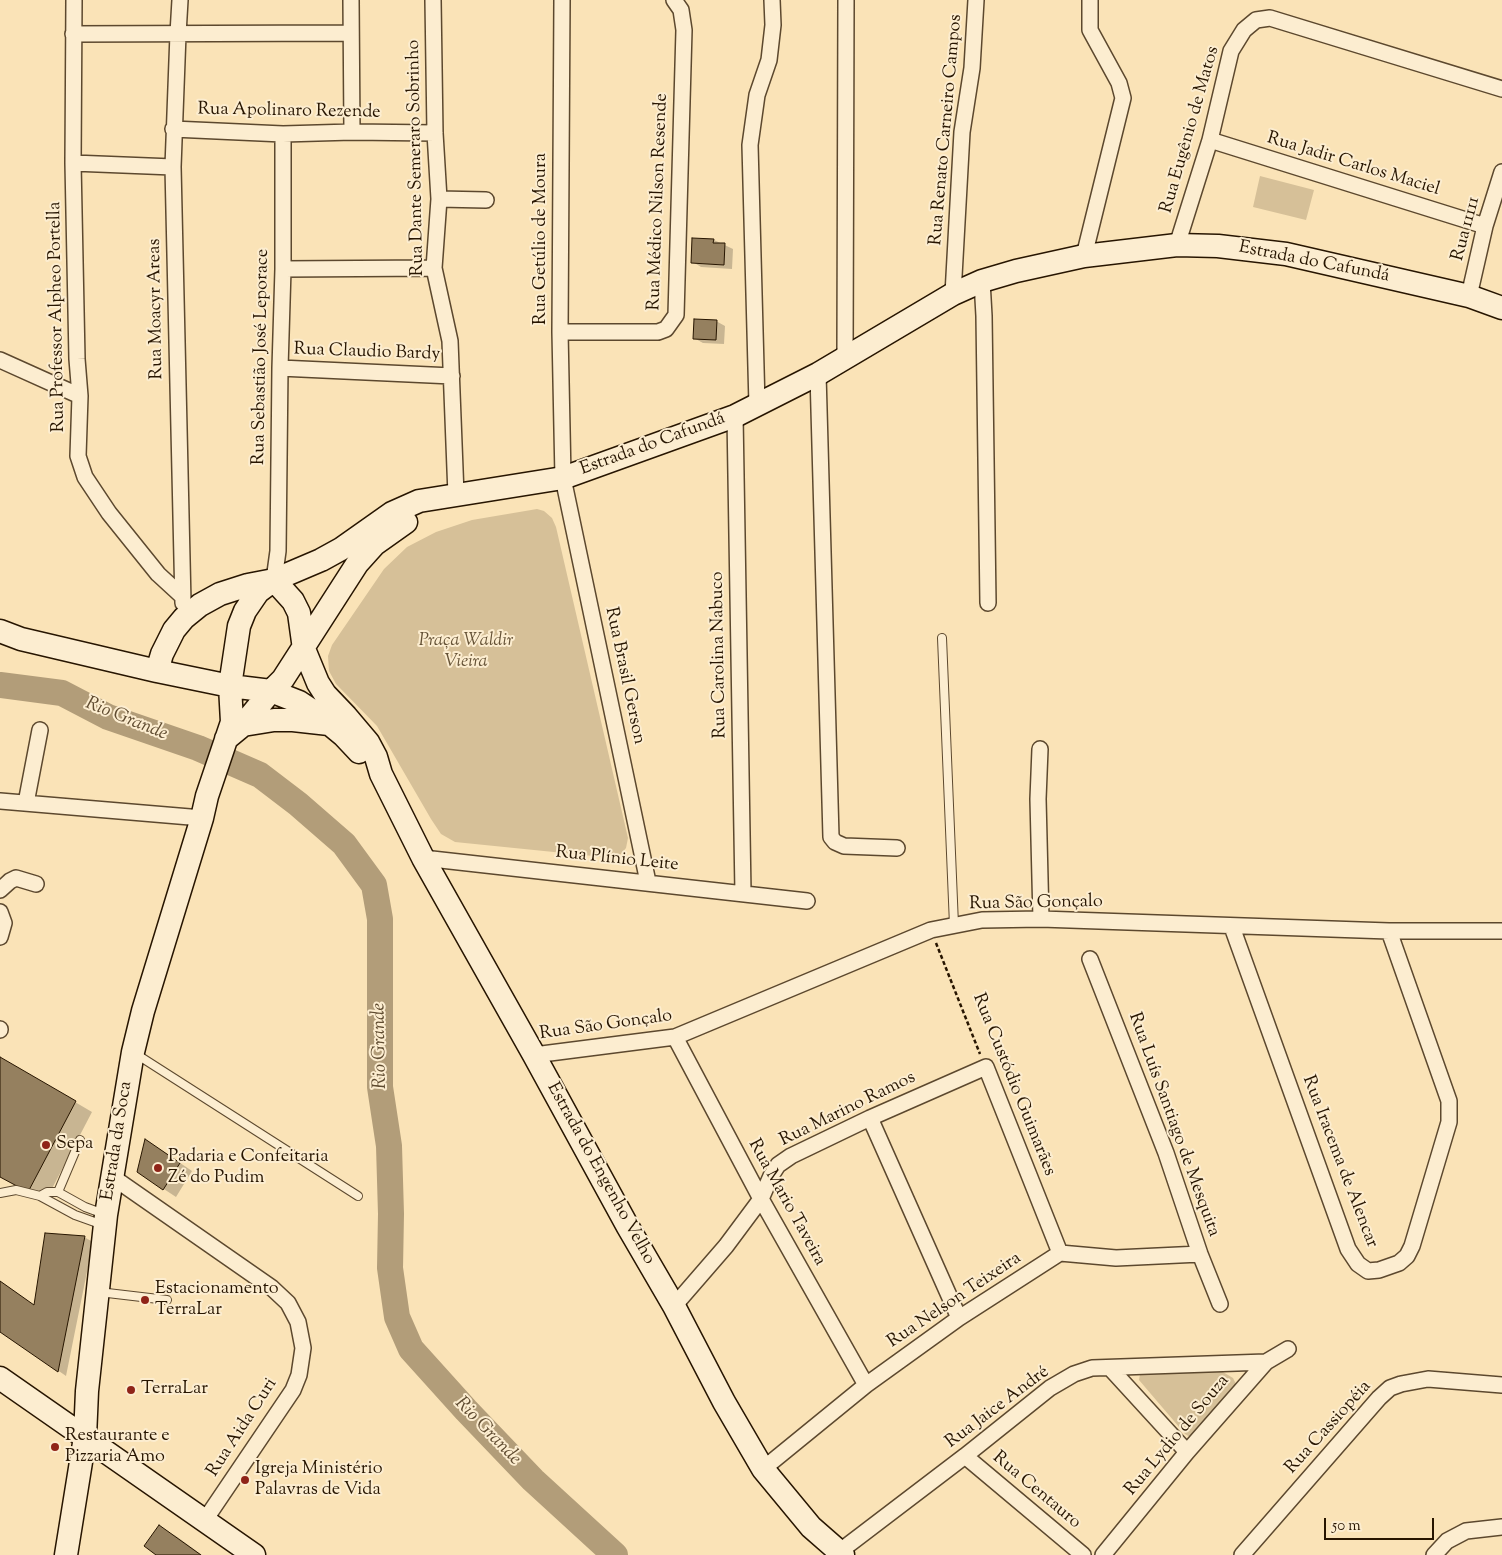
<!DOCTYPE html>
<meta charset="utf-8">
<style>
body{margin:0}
#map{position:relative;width:1502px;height:1555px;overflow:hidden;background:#fae3b7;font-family:"Sorts Mill Goudy",serif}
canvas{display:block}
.scale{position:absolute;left:1324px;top:1518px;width:110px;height:22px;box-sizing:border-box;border:2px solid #271500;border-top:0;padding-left:6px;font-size:15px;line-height:18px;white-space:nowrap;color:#271500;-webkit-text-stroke:4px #fcedd0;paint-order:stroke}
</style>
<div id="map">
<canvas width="1502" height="1555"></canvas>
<div class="scale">50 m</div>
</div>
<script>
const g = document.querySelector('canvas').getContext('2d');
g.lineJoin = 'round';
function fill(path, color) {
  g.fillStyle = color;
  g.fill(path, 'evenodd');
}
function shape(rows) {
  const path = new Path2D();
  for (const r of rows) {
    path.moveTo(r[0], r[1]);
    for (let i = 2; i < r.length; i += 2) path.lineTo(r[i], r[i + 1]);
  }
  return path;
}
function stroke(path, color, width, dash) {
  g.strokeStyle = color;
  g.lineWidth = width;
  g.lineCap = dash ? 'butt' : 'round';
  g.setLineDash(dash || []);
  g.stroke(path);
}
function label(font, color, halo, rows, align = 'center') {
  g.font = font + ' "Sorts Mill Goudy",serif';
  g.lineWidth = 4;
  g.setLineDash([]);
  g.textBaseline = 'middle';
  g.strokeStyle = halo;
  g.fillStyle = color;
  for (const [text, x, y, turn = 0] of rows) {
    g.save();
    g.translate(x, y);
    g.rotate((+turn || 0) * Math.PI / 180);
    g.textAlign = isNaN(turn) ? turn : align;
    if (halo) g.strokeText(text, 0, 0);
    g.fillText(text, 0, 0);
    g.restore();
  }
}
fill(shape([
 [1260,176,1314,190,1306,220,1253,207],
 [537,509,544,511,552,518,556,527,628,838,626,848,621,854,613,858,455,842,441,834,431,819,377,726,336,684,329,671,328,656,332,645,384,569,407,547,436,532,472,520],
 [1145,1372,1223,1372,1233,1378,1238,1388,1193,1439,1185,1434,1139,1380,1140,1374]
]), '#d6c098');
fill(shape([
 [714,240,733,249,732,269,701,267,693,262],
 [716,321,725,326,724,344,703,343,694,338],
 [0,1058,92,1112,46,1200,0,1177],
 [146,1140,192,1171,176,1197,138,1172],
 [84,1237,93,1242,66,1376,0,1330,0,1281,35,1306],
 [159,1527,176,1536,202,1555,158,1555]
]), '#0003');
stroke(shape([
 [0,685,62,693,108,717,198,748,260,775,298,804,344,844,374,885,380,919,380,1087,389,1146,391,1214,390,1268,397,1317,411,1349,466,1410,533,1480,615,1555]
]), '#b29d79', 26);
const building = shape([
 [692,238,714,239,713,243,725,243,724,265,691,263,692,238],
 [694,319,717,320,716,340,693,339,694,319],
 [0,1057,76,1101,28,1192,0,1177,0,1057],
 [145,1139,180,1163,163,1190,137,1172,145,1139],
 [45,1233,85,1236,58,1372,0,1332,0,1281,34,1305,45,1233],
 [159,1525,201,1555,156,1555,144,1546,159,1525]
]);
fill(building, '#95805f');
stroke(building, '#271500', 1);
const lane = shape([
 [942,638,954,925],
 [136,1054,358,1196],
 [80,1140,58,1192,85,1207,104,1214],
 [0,1193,16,1190,40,1196,75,1215,103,1225],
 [40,1196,47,1192,58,1192],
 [99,1292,167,1300]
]);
const street = shape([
 [74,0,73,163,77,359,80,396,78,456,85,477,109,513,158,574,183,597],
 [180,0,178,34,173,167,183,603],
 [351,0,352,132],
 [433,0,435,133,439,199,434,268,450,341,456,495],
 [562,0,560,332,563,478,648,882],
 [73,34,351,33],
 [173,129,283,134,352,132,435,133],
 [1210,140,1485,226],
 [73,163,173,167],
 [439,199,486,200],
 [1177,245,1210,140,1231,51,1244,30,1256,20,1270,18,1502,89],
 [1084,256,1123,98,1119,83,1090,30,1090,0],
 [283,269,434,268],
 [982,281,984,316,988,603],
 [953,294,962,132,972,68,976,0],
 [1469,296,1485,226,1502,172],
 [560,332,658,332,666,329,676,315,684,30,681,10,674,0],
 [845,356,846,0],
 [0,360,80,396],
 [280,368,452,376],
 [818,374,831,837,835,842,844,846,897,848],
 [757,405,750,145,757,95,769,60,773,25,772,0],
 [735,416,743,893],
 [274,580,278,551,280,368,283,269,283,134],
 [1040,749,1038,799,1041,919],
 [0,801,202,818],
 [26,803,40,730],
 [423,858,807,901],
 [0,890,10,881,16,878,36,884],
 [0,912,4,923,0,937],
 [1232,927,1348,1249,1358,1264,1368,1271,1379,1270,1399,1263,1407,1256,1412,1246,1449,1122,1449,1101,1389,931],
 [1090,959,1166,1153,1200,1254,1220,1304],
 [0,1029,0,1030],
 [675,1037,761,1199,866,1385],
 [534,1055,675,1037,931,930,982,920,1041,919,1389,931,1502,931],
 [870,1118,959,1318],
 [111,1176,272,1288,288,1303,298,1322,303,1348,299,1375,293,1390,205,1520],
 [674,1306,726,1246,761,1199,771,1176,778,1165,791,1156,870,1118,986,1067,1060,1253],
 [1110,1368,1187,1452],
 [965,1456,1083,1555],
 [763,1469,866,1385,959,1318,1060,1253,1116,1258,1200,1254],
 [839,1552,965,1456,1050,1388,1074,1374,1092,1368,1266,1362],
 [1103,1555,1187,1452,1266,1362,1288,1349],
 [1242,1555,1379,1398,1390,1388,1401,1384,1428,1379,1502,1385],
 [1434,1555,1447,1541,1466,1531,1502,1527]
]);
const secondary = shape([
 [0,631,21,639,157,671,230,686,271,691,299,702,320,716,343,735,359,752],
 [157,671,162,654,174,630,184,618,200,605,220,594,248,585,274,580,293,601,299,613,304,649,318,683,325,694,346,716,368,742,376,757,381,774,423,858,534,1055,628,1227,674,1306,724,1402,763,1469,811,1527,843,1555],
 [243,725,274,720,293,720,329,724],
 [226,739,243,725,271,691,283,679,357,564,375,544,406,522],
 [0,1378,254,1555],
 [66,1555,85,1437,87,1391,106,1215,133,1052,143,1011,202,818,207,796,232,722,230,686,239,626,245,611,258,592,274,580,321,560,341,549,392,513,419,501,563,478,735,416,818,374,953,294,982,281,1016,271,1084,256,1177,245,1218,246,1286,254,1469,296,1502,308]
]);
stroke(lane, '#5c482e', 10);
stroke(street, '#5c482e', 18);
stroke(secondary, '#271500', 25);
stroke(shape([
 [936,943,980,1054]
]), '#271500', 2.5, [4, 2.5]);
stroke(lane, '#fcedd0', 8);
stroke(street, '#fcedd0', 15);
stroke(secondary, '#fcedd0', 22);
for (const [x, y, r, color] of [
 [46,1145,5,"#8f2418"],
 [158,1168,5,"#8f2418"],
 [145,1300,5,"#8f2418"],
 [131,1390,5,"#8f2418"],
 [55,1447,5,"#8f2418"],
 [245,1480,5,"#8f2418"]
]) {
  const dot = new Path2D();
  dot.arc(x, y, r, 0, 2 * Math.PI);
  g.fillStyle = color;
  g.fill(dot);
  stroke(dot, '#fcedd0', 2);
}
label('18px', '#271500', '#fcedd0', [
 ["Rua Apolinaro Rezende",289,112,1],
 ["Rua Renato Carneiro Campos",947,130,-85],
 ["Rua Eugênio de Matos",1191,130,-74],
 ["Rua Dante Semeraro Sobrinho",417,158,-91],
 ["Rua Jadir Carlos Maciel",1353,165,17],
 ["Rua Médico Nilson Resende",659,202,-88],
 ["Rua 11111",1467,229,-75],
 ["Rua Getúlio de Moura",542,239,-90],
 ["Estrada do Cafundá",1314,263,11],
 ["Rua Moacyr Areas",157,309,-91],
 ["Rua Professor Alpheo Portella",58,317,-91],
 ["Rua Claudio Bardy",367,353,2],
 ["Rua Sebastião José Leporace",262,357,-89],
 ["Estrada do Cafundá",653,445,-20],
 ["Rua Carolina Nabuco",720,655,-91],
 ["Rua Brasil Gerson",624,676,78],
 ["Rua Plínio Leite",617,860,6],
 ["Rua São Gonçalo",1036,904,-1],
 ["Rua São Gonçalo",606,1026,-8],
 ["Rua Custódio Guimarães",1013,1085,68],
 ["Rua Marino Ramos",848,1110,-26],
 ["Rua Luís Santiago de Mesquita",1173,1125,70],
 ["Estrada da Soca",118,1141,-81],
 ["Rua Iracema de Alencar",1339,1162,69],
 ["Estrada do Engenho Velho",600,1174,61],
 ["Rua Mario Taveira",786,1203,61],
 ["Rua Nelson Teixeira",955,1301,-34],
 ["Rua Jaice André",998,1408,-37],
 ["Rua Aida Curi",243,1428,-57],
 ["Rua Cassiopéia",1329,1428,-48],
 ["Rua Lydio de Souza",1178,1436,-50],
 ["Rua Centauro",1036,1491,40]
]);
label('italic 18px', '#645135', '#fcedd0', [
 ["Praça Waldir",466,642],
 ["Vieira",466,663]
]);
label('18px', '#271500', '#fcedd0', [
 ["Sepa",56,1145],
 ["Padaria e Confeitaria",168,1158],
 ["Zé do Pudim",168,1179],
 ["Estacionamento",155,1290],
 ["TerraLar",155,1311],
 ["TerraLar",141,1390],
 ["Restaurante e",65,1437],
 ["Pizzaria Amo",65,1458],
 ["Igreja Ministério",255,1470],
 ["Palavras de Vida",255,1491]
], 'left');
label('italic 19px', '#5f4b30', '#fcedd0', [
 ["Rio Grande",126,720,22],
 ["Rio Grande",381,1046,-91],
 ["Rio Grande",487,1432,46]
]);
</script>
